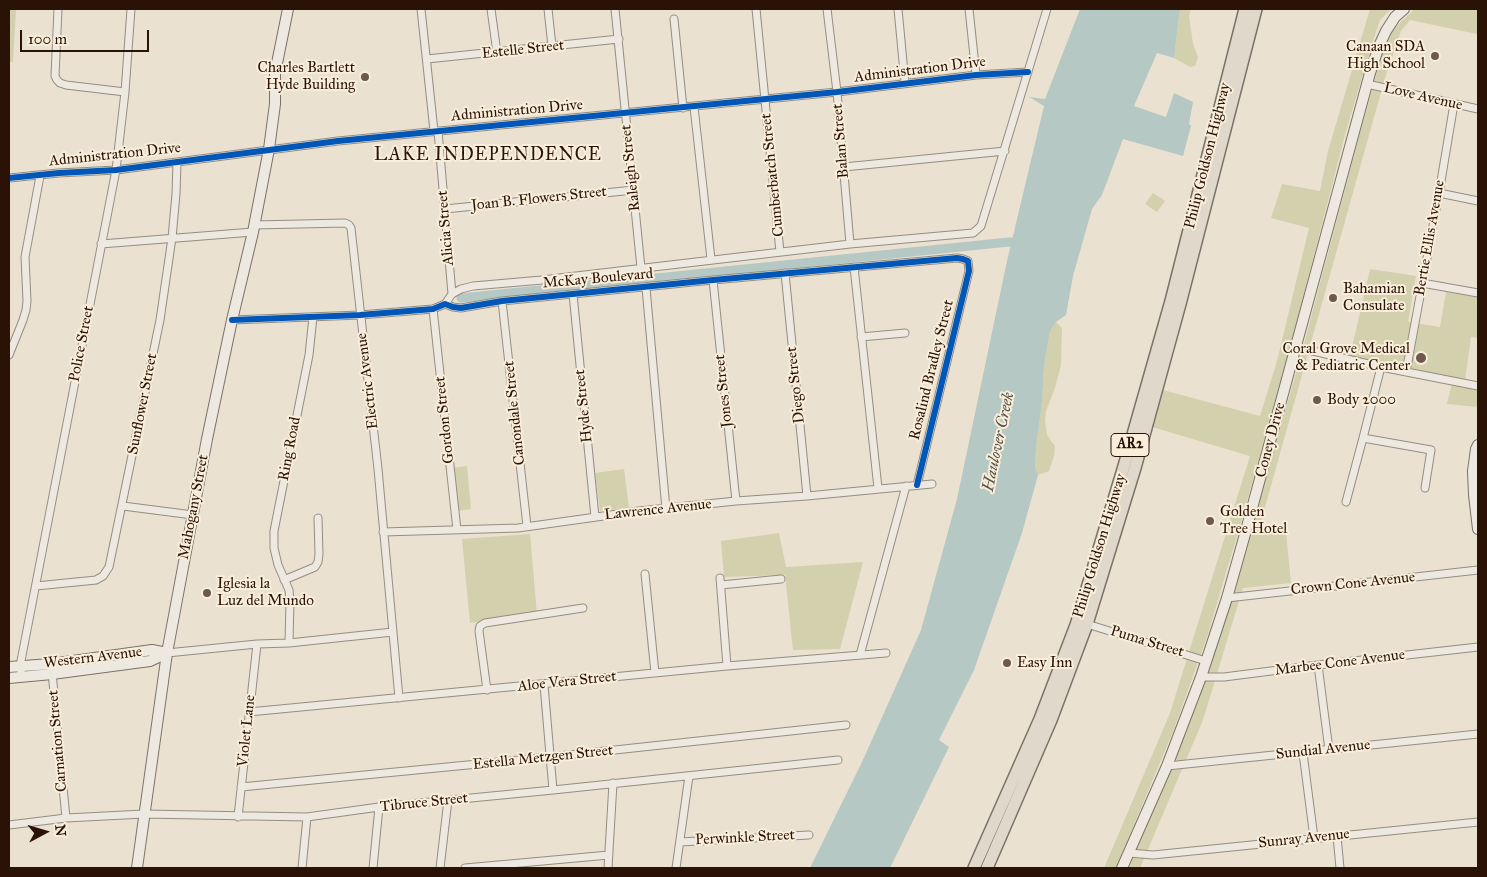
<!DOCTYPE html>
<style>
body{margin:0}
#map{position:relative;width:1487px;height:877px;overflow:hidden;background:#eae1d0;font-family:"IM FELL Great Primer",serif}
canvas{display:block}
.frame{position:absolute;inset:0;border:10px solid #2b1207;pointer-events:none}
.north{position:absolute;left:20px;top:807px;width:50px;height:50px;-webkit-text-stroke:4px #f8eed9;paint-order:stroke;rotate:84deg;font-size:14px;font-weight:700;line-height:20px;text-align:center;color:#2b1207}
.north::after{content:'';display:block;margin:auto;width:18px;height:22px;background:#2b1207;clip-path:polygon(50% 0,100% 100%,50% 72%,0 100%)}
.scale{position:absolute;left:20px;top:30px;width:129px;height:22px;box-sizing:border-box;border:2px solid #2b1207;border-top:0;padding-left:6px;font-size:15px;line-height:18px;white-space:nowrap;color:#2b1207;-webkit-text-stroke:4px #f8eed9;paint-order:stroke}
</style>
<div id="map">
<canvas width="1487" height="877"></canvas>
<div class="frame"></div>
<div class="north">N</div>
<div class="scale">100 m</div>
</div>
<script>
const g = document.querySelector('canvas').getContext('2d');
g.lineJoin = 'round';
function fill(path, color) {
  g.fillStyle = color;
  g.fill(path, 'evenodd');
}
function shape(rows) {
  const path = new Path2D();
  for (const r of rows) {
    path.moveTo(r[0], r[1]);
    for (let i = 2; i < r.length; i += 2) path.lineTo(r[i], r[i + 1]);
  }
  return path;
}
function stroke(path, color, width, dash) {
  g.strokeStyle = color;
  g.lineWidth = width;
  g.lineCap = dash ? 'butt' : 'round';
  g.setLineDash(dash || []);
  g.stroke(path);
}
function label(font, color, halo, rows, align = 'center') {
  g.font = font + ' "IM FELL Great Primer",serif';
  g.lineWidth = 4;
  g.setLineDash([]);
  g.textBaseline = 'middle';
  g.strokeStyle = halo;
  g.fillStyle = color;
  for (const [text, x, y, turn = 0] of rows) {
    g.save();
    g.translate(x, y);
    g.rotate((+turn || 0) * Math.PI / 180);
    g.textAlign = isNaN(turn) ? turn : align;
    if (halo) g.strokeText(text, 0, 0);
    g.fillText(text, 0, 0);
    g.restore();
  }
}
fill(shape([
 [9,9,16,9,13,62,9,62],
 [1180,9,1191,9,1189,16,1193,44,1198,57,1195,66,1190,67,1174,58],
 [1370,9,1391,9,1380,20,1373,41,1346,131,1285,368,1239,529,1207,637,1174,729,1116,868,1104,868,1170,713,1250,456,1152,427,1163,390,1260,416,1277,361,1309,228,1271,218,1282,184,1320,191,1328,151],
 [1415,9,1478,9,1478,27,1477,34,1410,20,1401,31,1385,78,1260,525,1286,532,1291,583,1243,588,1203,720,1140,868,1129,868,1184,734,1202,689,1218,640,1297,370,1360,133,1381,58,1393,29],
 [1153,193,1165,201,1157,212,1145,204],
 [1370,269,1416,276,1408,322,1440,327,1446,292,1478,297,1478,338,1471,337,1465,381,1478,384,1478,407,1447,404,1453,379,1350,356],
 [1056,322,1062,328,1061,365,1055,388,1046,411,1045,420,1047,435,1055,446,1054,456,1049,471,1038,475,1035,467,1036,449,1042,402,1044,367,1050,331],
 [467,466,471,509,457,511,452,468],
 [624,469,629,508,600,511,595,473],
 [779,533,786,567,863,562,840,649,793,650,785,575,724,577,721,541],
 [530,534,537,615,470,623,462,539]
]), '#d3d0ad');
fill(shape([
 [1080,9,1180,9,1174,58,1157,53,1134,106,1166,117,1174,93,1193,102,1189,124,1191,126,1183,156,1123,139,1102,195,1092,209,1073,276,1066,315,1056,322,1050,331,1044,367,1042,402,1036,449,1035,467,1038,475,1022,533,974,670,939,740,949,747,890,868,810,868,862,762,921,630,957,499,1007,261,1044,106,1029,97,1045,99]
]), '#b5c8c3');
stroke(shape([
 [461,298,1009,242,1017,242,1023,244]
]), '#b5c8c3', 9);
const street = shape([
 [58,9,55,76,57,80,60,83,66,85,125,92],
 [421,9,434,131],
 [491,9,497,53],
 [548,9,552,46],
 [615,9,641,268],
 [756,9,780,252],
 [827,9,837,92,850,244],
 [898,9,905,83],
 [969,9,976,75],
 [674,19,683,108],
 [427,59,619,39],
 [1367,84,1478,109],
 [694,107,711,259],
 [438,131,452,294],
 [844,167,1005,151],
 [9,178,59,173,116,170,338,141,837,92,976,75,1028,72],
 [1439,193,1478,201],
 [445,209,634,190],
 [254,225,345,223,349,225,351,228,378,469,399,698],
 [101,244,253,232],
 [854,267,878,488],
 [785,273,807,496],
 [713,280,736,501],
 [1422,283,1478,293],
 [646,288,666,509],
 [573,294,595,517],
 [502,301,527,526],
 [445,304,452,294,461,289,473,286,542,280,850,244,973,233,981,226,1047,9],
 [433,309,457,530],
 [232,320,360,315,433,309,445,304,453,307,461,308,502,301,713,280,957,258,963,259,968,261,969,271,917,485],
 [861,337,905,333],
 [1296,347,1381,367,1478,386],
 [9,355,23,320,26,310,27,301,25,257,40,176],
 [1406,372,1439,193,1454,104],
 [1363,438,1431,450,1425,488],
 [1346,502,1363,438,1381,367],
 [123,506,193,515],
 [383,532,518,528,639,511,736,501,807,496,932,484],
 [645,574,655,673],
 [720,578,727,666],
 [284,580,315,567,318,562,319,554,318,518],
 [721,585,781,579],
 [36,586,96,580,103,576,109,567,160,320,172,238,176,194,177,162],
 [1227,598,1478,570],
 [1087,624,1206,661],
 [289,643,290,601,289,590,278,565,274,548,274,531,309,355,313,317],
 [167,653,257,644,289,643,393,632],
 [860,655,906,486],
 [1318,665,1329,750],
 [52,672,66,818],
 [22,677,20,666,116,170,125,92,131,9],
 [1201,677,1224,677,1318,665,1478,647],
 [544,685,553,790],
 [487,690,479,631,480,626,485,623,583,608],
 [249,712,727,666,886,653],
 [1303,753,1314,838],
 [1167,766,1478,734],
 [241,787,550,757,846,725],
 [238,817,257,644],
 [9,825,66,818,144,814,307,817,379,807,553,790,838,760],
 [1337,836,1340,868],
 [680,842,809,835],
 [1129,853,1153,855,1478,822],
 [302,868,307,817],
 [373,868,379,807],
 [440,868,448,800],
 [465,868,609,855],
 [608,868,613,783],
 [676,868,689,776]
]);
const secondary = shape([
 [1478,445,1476,449,1473,471,1474,495,1478,529],
 [9,667,51,664,152,650,167,653],
 [9,678,52,674,150,661,167,653],
 [137,868,167,653,207,439,232,320,253,232,269,149,275,104,275,73,288,9],
 [1122,868,1167,766,1201,677,1227,598,1245,534,1370,73,1379,46,1386,31,1395,17,1404,9]
]);
const primary = shape([
 [974,868,1040,719,1076,625,1124,466,1171,301,1245,9],
 [987,868,1051,720,1087,624,1135,468,1180,304,1256,9]
]);
stroke(street, '#958d82', 9);
stroke(secondary, '#7a7268', 12);
stroke(primary, '#7a7268', 14);
stroke(street, '#ede9e0', 7);
stroke(secondary, '#ede9e0', 10);
stroke(primary, '#e0d8ca', 11);
stroke(shape([
 [9,178,59,173,116,170,338,141,837,92,976,75,1028,72],
 [232,320,360,315,433,309,445,304,453,307,461,308,502,301,713,280,957,258,963,259,968,261,969,271,917,485]
]), '#0057b8', 6);
for (const [x, y, r, color] of [
 [1435,56,5,"#6e5a4d"],
 [365,77,5,"#6e5a4d"],
 [1333,298,5,"#6e5a4d"],
 [1421,358,6,"#6e5a4d"],
 [1317,400,5,"#6e5a4d"],
 [1210,521,5,"#6e5a4d"],
 [207,593,5,"#6e5a4d"],
 [1007,663,5,"#6e5a4d"]
]) {
  const dot = new Path2D();
  dot.arc(x, y, r, 0, 2 * Math.PI);
  g.fillStyle = color;
  g.fill(dot);
  stroke(dot, '#f8eed9', 2);
}
for (const [x, y, w] of [
 [1130,445,38]
]) {
  const box = new Path2D();
  box.roundRect(x - w / 2, y - 11.5, w, 23, 4);
  g.fillStyle = '#f8eed9';
  g.fill(box);
  stroke(box, '#2b1207', 1);
}
label('bold 14px', '#2b1207', null, [
 ["AR2",1130,445]
]);
label('15px', '#2b1207', '#f8eed9', [
 ["Canaan SDA",1425,47,"right"],
 ["High School",1425,64,"right"],
 ["Charles Bartlett",355,68,"right"],
 ["Hyde Building",355,85,"right"],
 ["Bahamian",1343,289],
 ["Consulate",1343,306],
 ["Coral Grove Medical",1410,349,"right"],
 ["& Pediatric Center",1410,366,"right"],
 ["Body 2000",1327,400],
 ["Golden",1220,512],
 ["Tree Hotel",1220,529],
 ["Iglesia la",217,584],
 ["Luz del Mundo",217,601],
 ["Easy Inn",1017,663]
], 'left');
label('15px', '#2b1207', '#f8eed9', [
 ["Estelle Street",523,50,-6],
 ["Administration Drive",920,70,-7],
 ["Love Avenue",1423,97,13],
 ["Administration Drive",517,111,-5],
 ["Balan Street",841,141,-95],
 ["Administration Drive",115,155,-6],
 ["Philip Goldson Highway",1208,156,-76],
 ["Raleigh Street",631,168,-96],
 ["Cumberbatch Street",773,175,-96],
 ["Joan B. Flowers Street",539,199,-6],
 ["Alicia Street",446,228,-95],
 ["Bertie Ellis Avenue",1430,238,-80],
 ["McKay Boulevard",598,279,-5],
 ["Police Street",82,344,-79],
 ["Rosalind Bradley Street",932,370,-76],
 ["Electric Avenue",368,381,-97],
 ["Diego Street",796,385,-96],
 ["Jones Street",724,391,-96],
 ["Sunflower Street",143,404,-79],
 ["Hyde Street",584,406,-96],
 ["Canondale Street",515,413,-96],
 ["Gordon Street",445,420,-96],
 ["Coney Drive",1271,440,-75],
 ["Ring Road",290,449,-79],
 ["Mahogany Street",194,507,-79],
 ["Lawrence Avenue",658,510,-6],
 ["Philip Goldson Highway",1100,546,-73],
 ["Crown Cone Avenue",1353,584,-6],
 ["Puma Street",1147,642,17],
 ["Western Avenue",93,658,-7],
 ["Marbee Cone Avenue",1340,663,-7],
 ["Aloe Vera Street",567,682,-6],
 ["Violet Lane",247,731,-84],
 ["Carnation Street",58,741,-95],
 ["Sundial Avenue",1323,750,-6],
 ["Estella Metzgen Street",543,758,-6],
 ["Tibruce Street",424,803,-6],
 ["Perwinkle Street",745,838,-3],
 ["Sunray Avenue",1304,839,-6]
]);
label('italic 16px', '#534e47', '#f8eed9', [
 ["Haulover Creek",999,442,-78]
]);
g.letterSpacing = '1px';
label('18px', '#2b1207', '#f8eed9', [
 ["LAKE INDEPENDENCE",488,156]
]);
g.letterSpacing = '0px';
</script>
